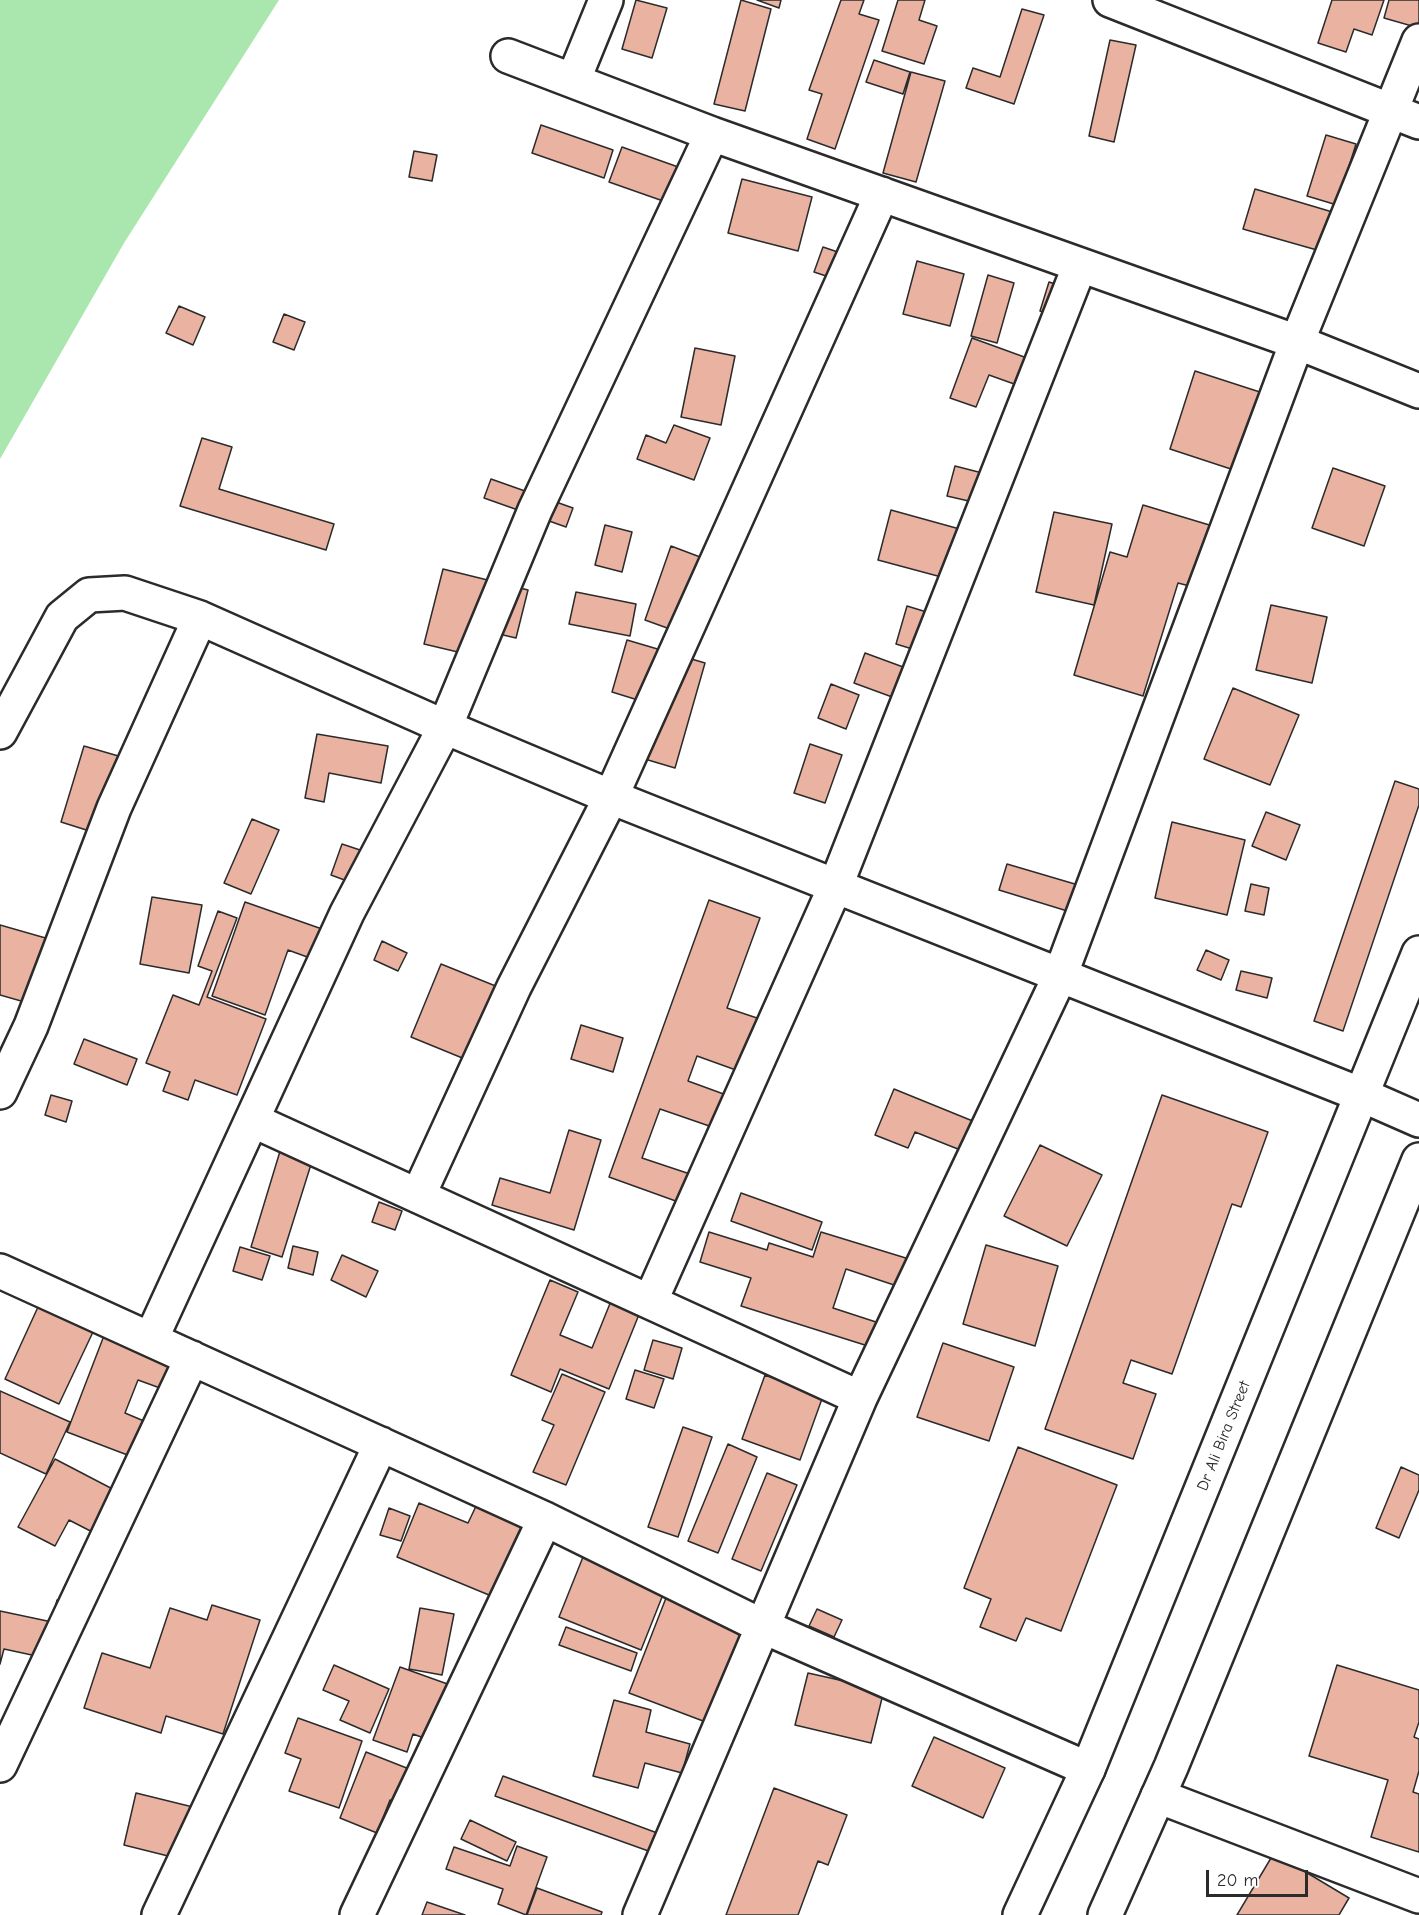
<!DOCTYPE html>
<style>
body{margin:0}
#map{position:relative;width:1419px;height:1915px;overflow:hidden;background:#fff;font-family:"Comic Neue",sans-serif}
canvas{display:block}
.scale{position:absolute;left:1206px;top:1870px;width:102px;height:27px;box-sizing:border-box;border:3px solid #2b2b2b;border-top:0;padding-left:8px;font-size:18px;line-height:21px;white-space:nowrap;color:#2b2b2b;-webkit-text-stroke:4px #fff;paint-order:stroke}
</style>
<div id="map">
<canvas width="1419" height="1915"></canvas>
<div class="scale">20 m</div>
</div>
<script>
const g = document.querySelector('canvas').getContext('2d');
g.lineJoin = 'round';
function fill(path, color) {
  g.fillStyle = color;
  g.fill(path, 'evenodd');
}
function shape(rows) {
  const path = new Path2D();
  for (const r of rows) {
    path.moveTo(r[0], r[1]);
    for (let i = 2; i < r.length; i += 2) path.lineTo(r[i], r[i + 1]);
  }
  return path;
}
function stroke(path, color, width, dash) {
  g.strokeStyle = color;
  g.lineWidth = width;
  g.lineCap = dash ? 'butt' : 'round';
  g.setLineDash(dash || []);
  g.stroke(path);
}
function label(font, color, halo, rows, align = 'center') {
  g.font = font + ' "Comic Neue",sans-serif';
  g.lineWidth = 6;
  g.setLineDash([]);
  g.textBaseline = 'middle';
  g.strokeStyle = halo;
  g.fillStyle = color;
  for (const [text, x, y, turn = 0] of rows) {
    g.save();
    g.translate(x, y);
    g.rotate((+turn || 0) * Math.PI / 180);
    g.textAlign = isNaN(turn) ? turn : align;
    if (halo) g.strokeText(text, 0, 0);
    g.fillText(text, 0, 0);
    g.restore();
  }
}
fill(shape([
 [0,0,279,0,124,243,0,459]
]), '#a9e7ae');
const building = shape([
 [636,0,667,8,652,58,622,49,636,0],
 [741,0,771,9,745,111,714,104,741,0],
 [757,0,781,0,779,8,757,0],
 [841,0,864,0,859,14,879,20,835,149,807,139,822,94,809,90,841,0],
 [898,0,925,0,919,20,937,26,924,64,882,51,898,0],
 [1332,0,1384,0,1372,35,1354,29,1346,52,1318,43,1332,0],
 [1389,0,1419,0,1419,28,1384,18,1389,0],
 [1022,9,1044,15,1014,104,966,88,973,68,1000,77,1022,9],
 [1110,40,1136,45,1114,142,1089,136,1110,40],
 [874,60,910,72,903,94,866,82,874,60],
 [911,72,945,81,916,182,883,173,911,72],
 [541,125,613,150,604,178,532,153,541,125],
 [1326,135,1356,144,1337,205,1307,196,1326,135],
 [622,147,695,173,683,208,609,182,622,147],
 [414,151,437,155,432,181,409,177,414,151],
 [742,179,812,197,798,251,728,233,742,179],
 [1255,189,1356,219,1345,258,1243,229,1255,189],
 [823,247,867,262,859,287,814,272,823,247],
 [917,261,964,274,950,326,903,314,917,261],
 [988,275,1014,283,997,343,971,336,988,275],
 [1049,282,1071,289,1061,318,1040,311,1049,282],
 [179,306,205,317,193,345,166,333,179,306],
 [284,314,305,322,294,350,273,342,284,314],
 [972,338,1027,358,1017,385,989,375,976,407,950,398,972,338],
 [695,348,735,356,721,425,681,417,695,348],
 [1195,371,1266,394,1240,472,1170,449,1195,371],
 [674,425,710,438,694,480,637,459,646,435,666,443,674,425],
 [202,438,232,447,219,489,334,524,326,550,180,506,202,438],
 [955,466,994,476,986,505,947,496,955,466],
 [1333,468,1385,486,1364,546,1312,528,1333,468],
 [491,479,573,508,566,527,484,498,491,479],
 [1143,505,1216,527,1197,588,1178,583,1143,696,1074,675,1110,552,1127,557,1143,505],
 [891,510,974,533,960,582,878,560,891,510],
 [1054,512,1112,524,1094,605,1036,592,1054,512],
 [605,525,632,532,622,572,595,565,605,525],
 [671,546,708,560,681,633,645,620,671,546],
 [443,569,528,590,516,638,486,631,479,657,424,644,443,569],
 [576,592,636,604,630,636,569,624,576,592],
 [1271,605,1327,617,1312,683,1256,670,1271,605],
 [907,606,943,617,932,655,896,644,907,606],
 [627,640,705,663,675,768,638,757,654,705,612,692,627,640],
 [865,653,914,671,903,701,854,683,865,653],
 [831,684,859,695,846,729,818,718,831,684],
 [1233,688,1299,715,1270,785,1204,759,1233,688],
 [317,734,388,746,381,783,329,773,324,802,305,798,317,734],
 [810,744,842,755,825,803,794,793,810,744],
 [84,746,139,762,99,834,61,822,84,746],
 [1395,781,1419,789,1419,805,1343,1031,1314,1021,1395,781],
 [1266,812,1300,825,1286,860,1252,846,1266,812],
 [252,819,279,830,251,894,224,883,252,819],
 [1172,822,1245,840,1227,915,1155,898,1172,822],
 [342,844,378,856,366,888,331,875,342,844],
 [1007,864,1085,887,1077,914,999,890,1007,864],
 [1251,884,1269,888,1264,915,1245,911,1251,884],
 [152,897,202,905,189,973,140,964,152,897],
 [709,900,760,918,727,1008,766,1021,747,1074,697,1056,688,1081,729,1096,718,1129,660,1109,642,1158,693,1175,684,1204,609,1177,709,900],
 [245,902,342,936,332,966,288,950,265,1015,212,996,245,902],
 [218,911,237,918,207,997,266,1019,237,1095,195,1080,188,1100,163,1091,170,1072,146,1063,173,995,199,1005,212,971,198,966,218,911],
 [0,925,49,939,42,1007,0,995,0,925],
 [382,941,407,953,398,971,374,960,382,941],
 [1206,950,1229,960,1221,980,1197,970,1206,950],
 [441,964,508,991,477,1064,411,1037,441,964],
 [1241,971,1272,978,1267,998,1236,990,1241,971],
 [581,1025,623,1038,613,1072,571,1059,581,1025],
 [84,1039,137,1059,127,1085,74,1064,84,1039],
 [894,1089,985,1126,973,1155,915,1132,908,1148,875,1135,894,1089],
 [51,1095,72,1101,66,1122,45,1115,51,1095],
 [1162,1095,1268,1132,1241,1207,1232,1204,1172,1374,1131,1360,1123,1383,1156,1394,1133,1459,1045,1429,1162,1095],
 [569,1130,601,1140,574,1230,492,1205,500,1178,550,1193,569,1130],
 [1040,1145,1102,1175,1067,1246,1004,1216,1040,1145],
 [281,1148,313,1158,282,1257,251,1247,281,1148],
 [741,1193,822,1222,812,1250,731,1221,741,1193],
 [379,1202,402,1211,395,1230,372,1222,379,1202],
 [709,1232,767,1250,769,1243,813,1257,821,1232,909,1259,900,1287,846,1269,833,1308,876,1322,868,1346,741,1306,751,1278,700,1262,709,1232],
 [986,1245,1058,1266,1035,1346,963,1324,986,1245],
 [293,1246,318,1252,313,1275,288,1268,293,1246],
 [240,1247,270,1256,262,1280,233,1271,240,1247],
 [342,1255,378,1271,366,1297,331,1280,342,1255],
 [550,1280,578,1292,560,1335,592,1348,611,1301,640,1312,609,1389,560,1369,551,1392,511,1375,550,1280],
 [38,1307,93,1332,59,1404,5,1379,38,1307],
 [105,1333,182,1362,171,1392,138,1380,125,1413,151,1424,138,1459,67,1432,105,1333],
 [653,1340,682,1348,673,1379,644,1370,653,1340],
 [943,1343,1014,1367,989,1441,917,1417,943,1343],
 [635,1370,664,1379,654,1408,626,1399,635,1370],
 [562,1374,605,1392,566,1485,533,1472,554,1425,542,1420,562,1374],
 [765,1375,823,1396,800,1460,742,1439,765,1375],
 [0,1391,70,1422,46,1474,0,1453,0,1391],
 [683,1427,712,1437,678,1537,648,1527,683,1427],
 [728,1444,757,1457,718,1553,688,1541,728,1444],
 [1018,1447,1117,1485,1061,1631,1026,1618,1016,1641,980,1627,991,1599,964,1588,1018,1447],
 [55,1459,126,1496,104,1538,69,1520,55,1546,18,1527,55,1459],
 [1401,1467,1419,1475,1419,1490,1399,1538,1376,1528,1401,1467],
 [767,1473,797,1485,761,1571,732,1559,767,1473],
 [478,1502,550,1531,518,1607,397,1557,419,1503,468,1523,478,1502],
 [389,1508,410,1516,401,1541,380,1535,389,1508],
 [583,1557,632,1576,668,1582,641,1650,559,1617,583,1557],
 [673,1580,754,1612,711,1724,629,1693,673,1580],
 [57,1600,69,1602,55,1660,4,1649,0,1664,0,1611,52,1622,57,1600],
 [212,1605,260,1620,223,1734,166,1716,161,1733,84,1708,102,1653,150,1668,170,1608,207,1620,212,1605],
 [420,1608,454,1614,442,1675,409,1669,420,1608],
 [817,1609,842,1620,834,1637,809,1626,817,1609],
 [566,1627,637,1653,631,1671,559,1645,566,1627],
 [334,1665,389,1689,370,1733,340,1720,349,1701,323,1690,334,1665],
 [1337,1665,1419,1690,1419,1722,1414,1737,1419,1739,1419,1771,1413,1792,1419,1794,1419,1852,1371,1837,1388,1780,1309,1756,1337,1665],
 [400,1667,467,1691,446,1746,413,1734,407,1752,373,1740,400,1667],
 [808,1673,884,1690,871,1743,795,1725,808,1673],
 [614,1700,651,1710,646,1732,690,1744,682,1773,645,1763,638,1788,593,1776,614,1700],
 [298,1718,362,1741,339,1808,289,1791,301,1759,285,1753,298,1718],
 [934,1737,1005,1768,983,1818,912,1786,934,1737],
 [366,1752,432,1778,418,1811,390,1800,377,1833,340,1818,366,1752],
 [503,1776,660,1834,654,1853,495,1796,503,1776],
 [774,1788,847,1815,828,1865,818,1861,798,1915,726,1915,774,1788],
 [136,1793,201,1809,188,1861,124,1845,136,1793],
 [470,1820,516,1842,507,1861,461,1839,470,1820],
 [517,1846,547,1857,526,1915,498,1904,503,1889,446,1869,454,1847,510,1866,517,1846],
 [1274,1853,1349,1898,1339,1915,1237,1915,1274,1853],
 [537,1888,602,1912,601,1915,527,1915,537,1888],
 [427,1902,465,1915,422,1915,427,1902]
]);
fill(building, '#eab3a1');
stroke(building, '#2b2b2b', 1.5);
const street = shape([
 [1110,0,1419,122],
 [508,56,712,134,1297,342,1419,391],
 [573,81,606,0],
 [0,732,62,617,89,595,125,593,200,618,445,727,611,797,1362,1095],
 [0,1092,31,1026,114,808,200,618],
 [252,1120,860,1398],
 [418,1196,514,987,611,797,882,194],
 [0,1271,545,1519,762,1626,1088,1769],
 [650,1302,836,885,1080,265],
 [151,1339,347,913,445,727,535,510,712,134],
 [0,1765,192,1358],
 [1158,1796,1419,1896],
 [159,1915,381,1444],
 [357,1915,545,1519],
 [640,1915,860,1398,1060,976,1297,342,1419,41]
]);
const secondary = shape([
 [1362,1095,1419,1120]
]);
const primary = shape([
 [1020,1915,1088,1769,1419,953],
 [1105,1915,1171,1767,1419,1160]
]);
stroke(street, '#2b2b2b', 38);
stroke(secondary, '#2b2b2b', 38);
stroke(primary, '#2b2b2b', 38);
stroke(street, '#fff', 33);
stroke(secondary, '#fff', 33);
stroke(primary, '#fff', 33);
label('16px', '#2b2b2b', '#fff', [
 ["Dr Ali Bira Street",1224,1436,-68]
]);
</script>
